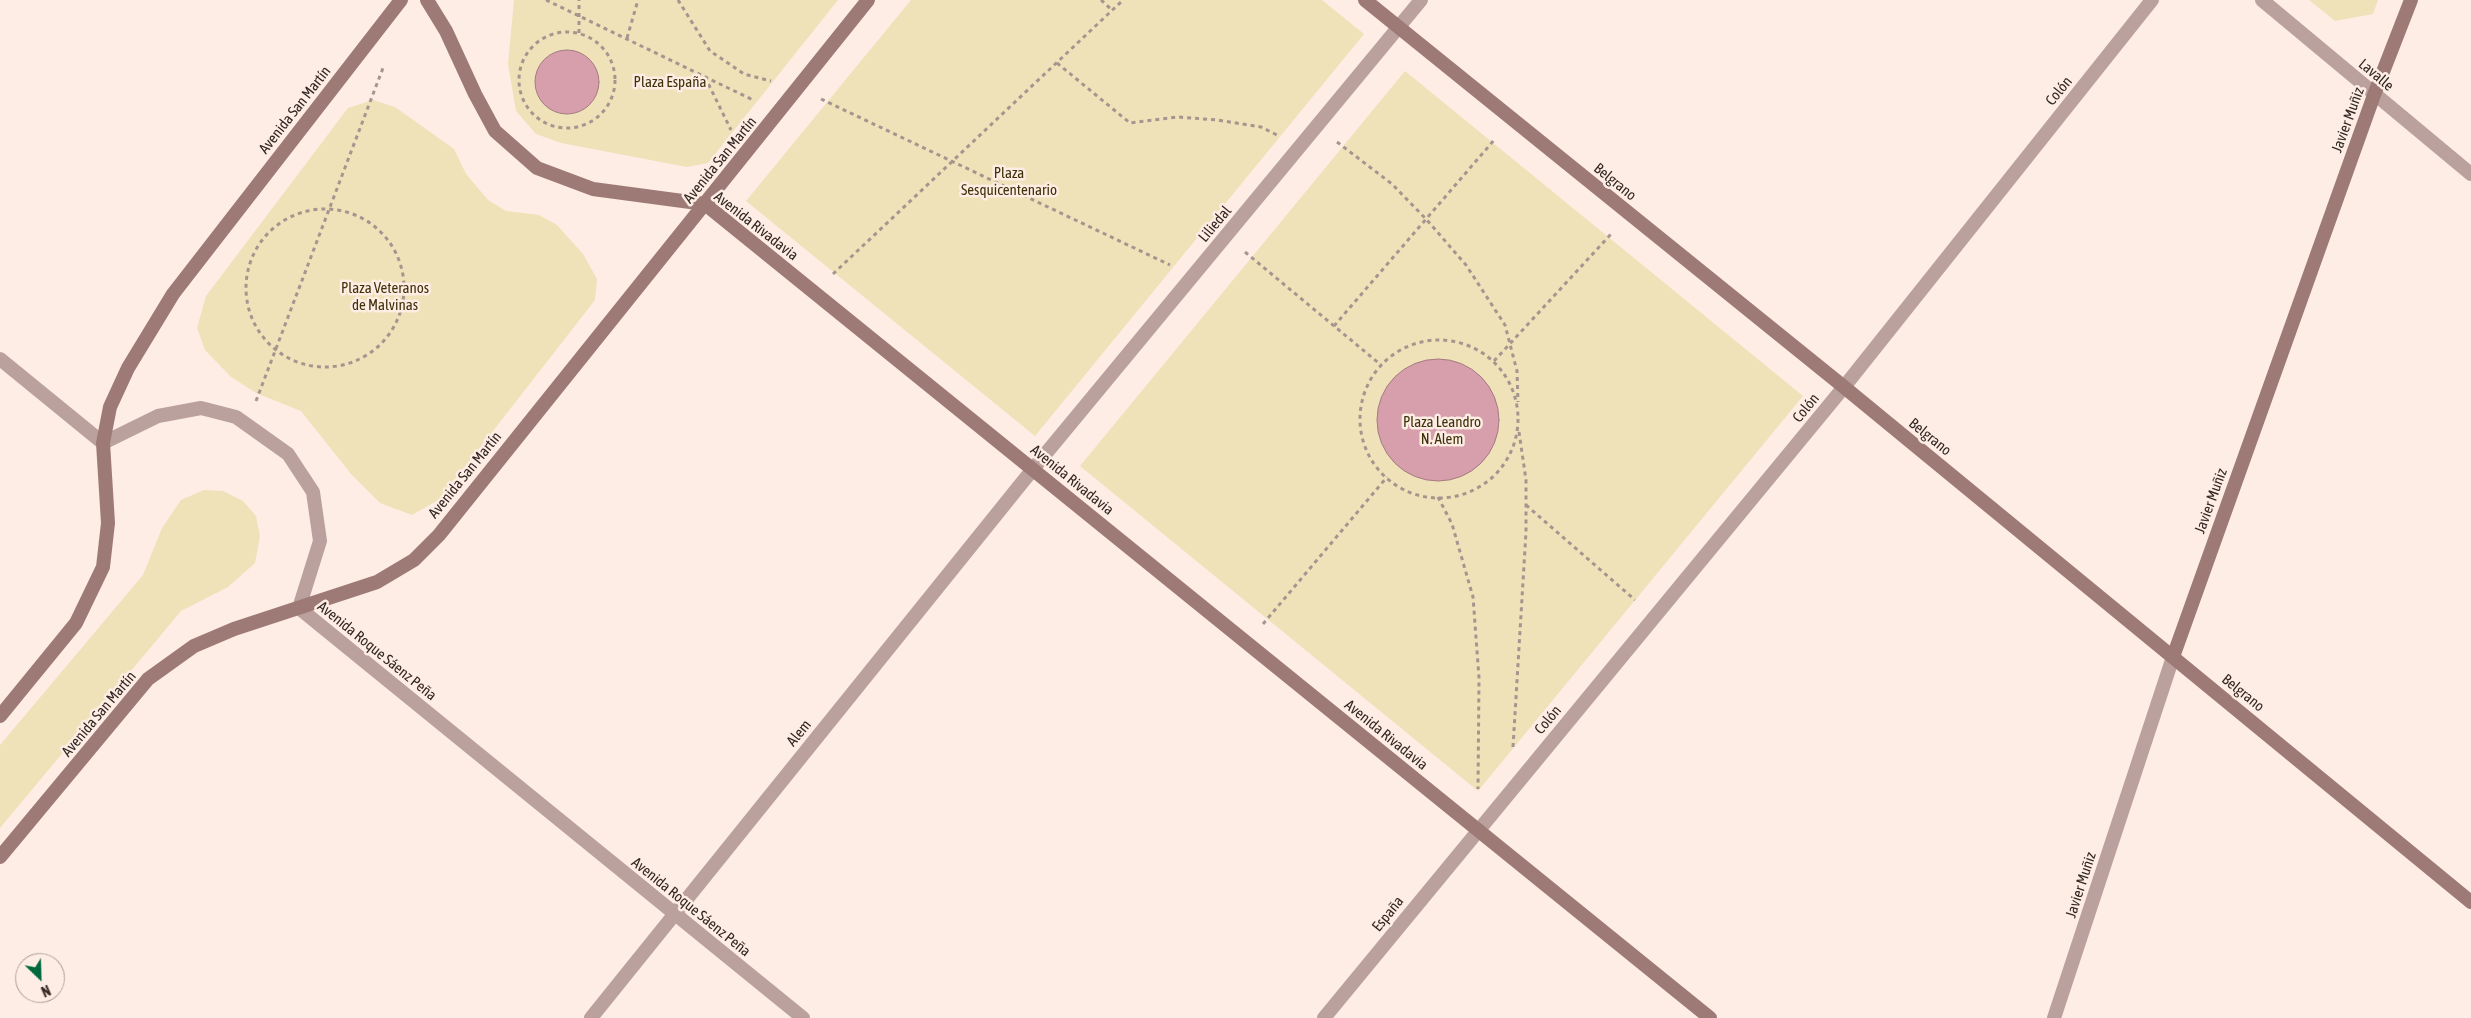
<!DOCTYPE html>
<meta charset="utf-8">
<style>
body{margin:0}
#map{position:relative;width:2471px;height:1018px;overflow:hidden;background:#feede5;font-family:"Asap Condensed",sans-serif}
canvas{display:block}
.north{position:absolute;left:15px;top:953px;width:50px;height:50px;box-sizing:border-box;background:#feede5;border:1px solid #ac9e97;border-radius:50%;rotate:156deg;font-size:14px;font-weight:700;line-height:20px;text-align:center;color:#322722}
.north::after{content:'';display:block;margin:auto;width:18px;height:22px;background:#00683e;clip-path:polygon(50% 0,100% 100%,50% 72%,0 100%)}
</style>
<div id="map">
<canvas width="2471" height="1018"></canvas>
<div class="north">N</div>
</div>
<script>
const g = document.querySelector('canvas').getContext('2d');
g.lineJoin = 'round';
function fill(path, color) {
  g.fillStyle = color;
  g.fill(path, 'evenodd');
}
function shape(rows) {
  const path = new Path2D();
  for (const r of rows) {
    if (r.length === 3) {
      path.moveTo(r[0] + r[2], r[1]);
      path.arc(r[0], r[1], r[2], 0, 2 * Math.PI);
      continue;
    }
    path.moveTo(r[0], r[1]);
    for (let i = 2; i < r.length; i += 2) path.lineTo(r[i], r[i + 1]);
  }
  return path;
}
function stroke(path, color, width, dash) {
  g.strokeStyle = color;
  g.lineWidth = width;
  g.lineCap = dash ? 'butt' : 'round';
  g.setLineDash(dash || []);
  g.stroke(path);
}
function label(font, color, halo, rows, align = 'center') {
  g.font = font + ' "Asap Condensed",sans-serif';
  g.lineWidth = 5;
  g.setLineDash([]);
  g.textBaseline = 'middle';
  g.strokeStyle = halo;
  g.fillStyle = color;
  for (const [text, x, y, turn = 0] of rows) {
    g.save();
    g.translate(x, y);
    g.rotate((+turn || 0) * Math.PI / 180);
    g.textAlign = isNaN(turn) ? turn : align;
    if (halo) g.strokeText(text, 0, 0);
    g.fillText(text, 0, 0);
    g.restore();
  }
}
fill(shape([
 [514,0,838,0,708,163,687,167,561,143,536,134,516,111,508,64],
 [911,0,1322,0,1364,34,1035,436,746,201],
 [2309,0,2378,0,2373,14,2335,21],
 [1405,71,1803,396,1478,791,1080,466],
 [373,100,395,107,454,149,466,174,488,200,506,211,539,215,557,225,583,254,597,279,595,300,440,499,412,515,380,503,351,474,301,411,256,393,231,377,205,350,197,328,206,296,348,108],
 [204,490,223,491,243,501,256,516,260,536,255,563,228,587,181,611,0,828,0,745,143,575,162,528,181,500]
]), '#efe1b8');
const water = shape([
 [567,82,32],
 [1438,420,61]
]);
fill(water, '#d69fab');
stroke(water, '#a57b82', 1);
stroke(shape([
 [546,0,753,100],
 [678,0,710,51,744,74,771,81],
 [1101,0,1112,10],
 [567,80,48],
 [579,33,579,0],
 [627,38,638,0],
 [1057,63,1130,123,1178,117,1217,120,1261,127,1277,135],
 [705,77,731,130],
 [821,99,1170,265],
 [1337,142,1392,184,1426,219,1466,265,1505,325,1517,371,1518,402],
 [325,288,79],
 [1245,252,1381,365],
 [833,274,1123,0],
 [1334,326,1495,139],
 [1439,419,79],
 [1494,361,1612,233],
 [256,401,383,68],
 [1438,497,1452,524,1473,597,1479,678,1478,789],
 [1526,505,1635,600],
 [1263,624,1387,477],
 [1513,747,1526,532,1526,480,1519,432]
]), '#a4968f', 3, [4, 4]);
stroke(shape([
 [2262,0,2471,174],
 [0,359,103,443,158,416,201,408,236,417,288,454,313,492,320,541,299,608,803,1018],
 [591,1018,1033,469,1421,0],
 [1324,1018,1844,387,2152,0],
 [2054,1018,2173,657]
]), '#baa19e', 14);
stroke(shape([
 [427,0,446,31,475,94,495,131,537,168,593,189,705,204,1710,1018],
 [1365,0,1844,387,2471,902],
 [2173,657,2374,95,2411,0],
 [0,716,76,623,103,567,108,523,103,443,110,407,128,368,173,294,401,0],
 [0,857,148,679,194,646,234,629,377,582,414,560,439,535,868,0]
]), '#9e7a76', 14);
label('15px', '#322722', '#feede5', [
 ["Lavalle",2376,75,40],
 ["Colón",2059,91,-51],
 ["Avenida San Martín",295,110,-52],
 ["Javier Muñiz",2348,120,-70],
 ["Avenida San Martín",720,160,-51],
 ["Belgrano",1615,182,39],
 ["Liliedal",1215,224,-50],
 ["Avenida Rivadavia",756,226,38],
 ["Colón",1806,408,-51],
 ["Belgrano",1930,437,39],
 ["Avenida San Martín",465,475,-51],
 ["Avenida Rivadavia",1072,480,39],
 ["Javier Muñiz",2211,501,-70],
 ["Avenida Roque Sáenz Peña",377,651,39],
 ["Belgrano",2243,693,39],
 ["Avenida San Martín",99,714,-50],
 ["Colón",1548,720,-50],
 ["Alem",799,733,-51],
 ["Avenida Rivadavia",1386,735,39],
 ["Javier Muñiz",2081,885,-72],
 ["Avenida Roque Sáenz Peña",691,907,39],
 ["España",1388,914,-51]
]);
label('15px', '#3e3209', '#feede5', [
 ["Plaza España",670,82],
 ["Plaza",1009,173],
 ["Sesquicentenario",1009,190],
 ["Plaza Veteranos",385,288],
 ["de Malvinas",385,305],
 ["Plaza Leandro",1442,422],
 ["N. Alem",1442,439]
]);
</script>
